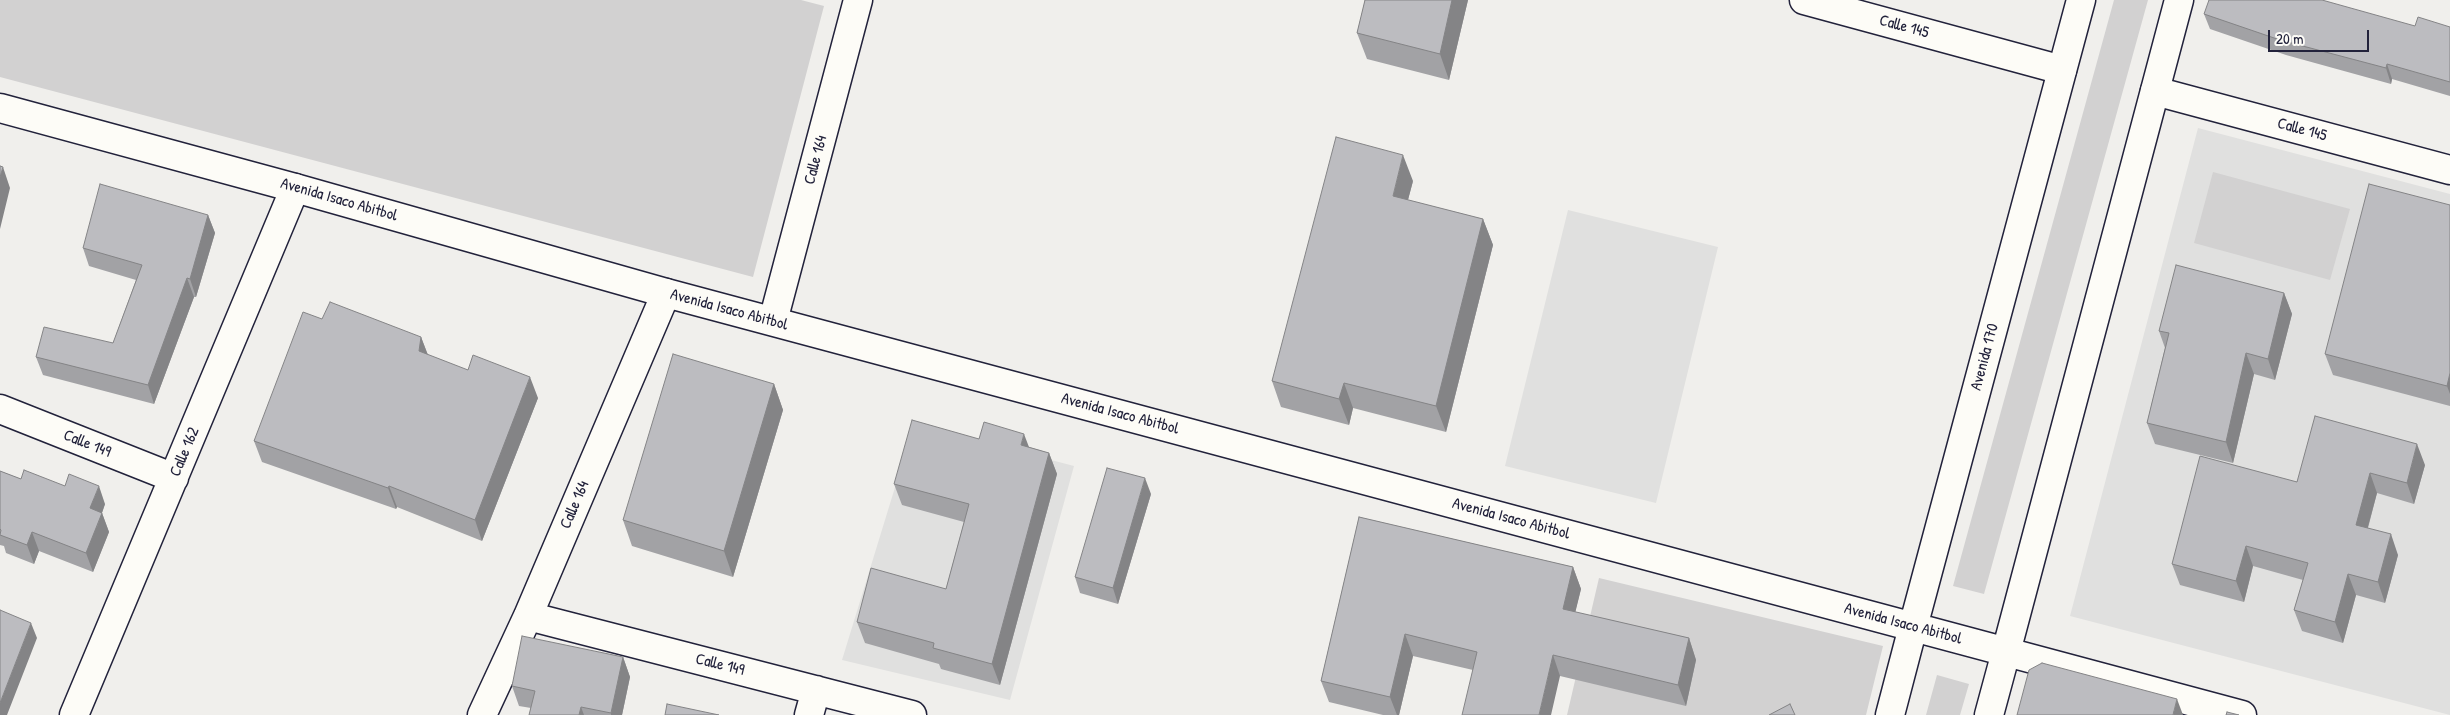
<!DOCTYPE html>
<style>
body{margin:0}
#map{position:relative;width:2450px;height:715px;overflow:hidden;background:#f0efec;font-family:"Patrick Hand",sans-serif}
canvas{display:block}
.scale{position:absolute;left:2268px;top:30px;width:101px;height:22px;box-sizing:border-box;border:2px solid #22223b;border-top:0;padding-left:6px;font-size:15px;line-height:18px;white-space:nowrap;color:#22223b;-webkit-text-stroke:4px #fdfcf7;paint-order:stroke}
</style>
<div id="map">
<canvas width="2450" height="715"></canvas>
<div class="scale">20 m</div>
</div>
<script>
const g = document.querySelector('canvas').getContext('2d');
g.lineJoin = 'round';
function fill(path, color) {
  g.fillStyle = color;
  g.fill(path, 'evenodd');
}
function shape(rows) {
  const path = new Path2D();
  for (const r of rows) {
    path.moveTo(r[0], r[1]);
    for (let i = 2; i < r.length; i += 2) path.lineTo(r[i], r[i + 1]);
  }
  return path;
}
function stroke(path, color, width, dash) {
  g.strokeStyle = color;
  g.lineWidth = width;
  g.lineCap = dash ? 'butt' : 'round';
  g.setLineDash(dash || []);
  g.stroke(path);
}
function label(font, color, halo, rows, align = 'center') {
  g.font = font + ' "Patrick Hand",sans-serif';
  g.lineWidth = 4.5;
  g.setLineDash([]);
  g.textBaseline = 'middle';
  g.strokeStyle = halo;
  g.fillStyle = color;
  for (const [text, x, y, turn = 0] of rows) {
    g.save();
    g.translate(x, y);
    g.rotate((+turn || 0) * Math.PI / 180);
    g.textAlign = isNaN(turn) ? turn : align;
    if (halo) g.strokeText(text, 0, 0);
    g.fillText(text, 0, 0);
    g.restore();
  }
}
fill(shape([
 [2198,128,2450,194,2450,715,2070,616],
 [1568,210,1718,247,1656,503,1505,466],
 [912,432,1032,455,1074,466,1010,700,842,660]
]), '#e0e0df');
fill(shape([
 [0,0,801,0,824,6,753,277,0,77],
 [2114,0,2148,0,1984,594,1953,586],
 [2213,172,2350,209,2330,280,2194,243],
 [1599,578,1883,646,1866,715,1567,715],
 [1937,675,1969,684,1960,715,1926,715]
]), '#d2d1d1');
const minor = shape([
 [1804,0,2062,70],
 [2155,91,2450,170],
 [773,321,858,0],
 [0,409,174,478],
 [528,616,912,715],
 [74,715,295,188],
 [482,715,528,616,666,293],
 [809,715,816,690],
 [1890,715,1913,627],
 [1989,715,2006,652]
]);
const major = shape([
 [0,108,295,188,666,293,2242,715],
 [1913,627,2081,0],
 [2006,652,2179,0]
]);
stroke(minor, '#22223b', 31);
stroke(major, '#22223b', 31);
stroke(minor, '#fdfcf7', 28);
stroke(major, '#fdfcf7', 28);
fill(shape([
 [1365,0,1468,0,1449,80,1367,59,1357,33],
 [2204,14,2415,26,2450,27,2450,96,2392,79,2391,84,2286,55,2210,29],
 [1413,181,1408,200,1483,219,1493,245,1446,432,1353,408,1349,425,1281,407,1272,381],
 [2450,205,2450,406,2333,375,2325,354],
 [208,215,215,233,196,297,194,297,154,404,43,375,36,357,113,343,136,280,89,266,83,248],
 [2284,293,2292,314,2275,380,2254,374,2233,463,2155,444,2147,423,2165,348,2159,331],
 [322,319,421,337,428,355,538,398,482,541,397,507,396,509,262,462,254,441],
 [774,384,783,410,733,577,632,546,623,520],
 [979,439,1029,447,1049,453,1057,474,1000,685,941,669,939,664,865,643,857,622,946,589,964,522,902,505,894,484],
 [2425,465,2414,504,2377,493,2368,528,2398,555,2385,603,2356,595,2343,643,2302,631,2294,610,2303,580,2253,566,2244,602,2180,585,2172,564,2297,482],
 [0,471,21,479,105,504,102,513,109,532,93,572,39,551,34,564,6,553,4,546,0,545],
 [1151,494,1118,604,1080,593,1075,577],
 [1359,517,1573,567,1581,589,1575,612,1689,638,1696,660,1686,706,1560,676,1473,670,1413,656,1399,715,1383,715,1329,702,1321,681],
 [623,657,630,677,622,715,529,715,531,708,519,706,512,686]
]), '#a2a2a5');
fill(shape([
 [1452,0,1468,0,1449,80,1440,54],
 [2387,64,2392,79,2391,84,2386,68],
 [1403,155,1413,181,1402,222,1393,196],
 [3,167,10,188,0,229,0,177],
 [208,215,215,233,196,297,190,279],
 [1483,219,1493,245,1446,432,1436,406],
 [187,278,194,297,154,404,148,385],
 [2284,293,2292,314,2275,380,2268,359],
 [421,337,429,358,419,351],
 [2246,353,2254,374,2233,463,2226,442],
 [2450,373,2450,394,2447,386],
 [530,377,538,398,482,541,475,520],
 [1344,383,1353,408,1349,425,1339,399],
 [774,384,783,410,733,577,724,551],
 [1024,434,1032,455,1021,445],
 [2417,444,2425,465,2414,504,2407,483],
 [1049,453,1057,474,1000,685,992,664],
 [2370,473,2377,493,2363,545,2356,525],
 [1145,478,1151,494,1118,604,1113,588],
 [99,486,105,504,97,527,90,508],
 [389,486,397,507,396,509,388,488],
 [102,513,109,532,93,572,86,553],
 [32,532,39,551,34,564,27,545],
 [2391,534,2398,555,2385,603,2378,582],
 [2246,546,2253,566,2244,602,2236,581],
 [1573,567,1581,589,1571,630,1563,609],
 [2348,574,2356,595,2343,643,2335,622],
 [31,623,37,638,7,715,0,715,0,703],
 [1405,634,1413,656,1399,715,1397,715,1390,697],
 [1689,638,1696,660,1686,706,1678,685],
 [1553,655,1560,676,1551,715,1539,715],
 [623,657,630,677,622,715,611,715,611,713],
 [2177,699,2183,715,2173,715],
 [581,707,584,715,579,715]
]), '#848486');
const building = shape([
 [1365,0,1452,0,1440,54,1357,33,1365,0],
 [2209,0,2322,0,2415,26,2418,17,2450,27,2450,82,2387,64,2386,68,2280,40,2204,14,2209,0],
 [1336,137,1403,155,1393,196,1483,219,1436,406,1344,383,1339,399,1272,381,1336,137],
 [0,166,3,167,0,177,0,166],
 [100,184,208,215,190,279,187,278,148,385,36,357,44,327,113,343,142,265,83,248,100,184],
 [2369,184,2450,205,2450,373,2447,386,2325,354,2369,184],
 [2176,265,2284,293,2268,359,2246,353,2226,442,2147,423,2169,333,2159,331,2176,265],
 [330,302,421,337,419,351,468,370,473,355,530,377,475,520,389,486,388,488,254,441,303,312,322,319,330,302],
 [673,354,774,384,724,551,623,520,673,354],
 [2315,416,2417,444,2407,483,2370,473,2356,525,2391,534,2378,582,2348,574,2335,622,2294,610,2308,563,2246,546,2236,581,2172,564,2200,456,2297,482,2315,416],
 [912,420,979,439,984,422,1024,434,1021,445,1049,453,992,664,933,648,934,643,857,622,871,568,946,589,969,504,894,484,912,420],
 [1107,468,1145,478,1113,588,1075,577,1107,468],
 [24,470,65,486,69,474,99,486,90,508,102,513,86,553,32,532,27,545,0,535,1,530,0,529,0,471,21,479,24,470],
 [1359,517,1573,567,1563,609,1689,638,1678,685,1553,655,1539,715,1462,715,1477,652,1405,634,1390,697,1321,681,1359,517],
 [0,610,31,623,0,703,0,610],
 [522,636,623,657,611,713,581,707,579,715,529,715,535,691,512,686,522,636],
 [2042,663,2177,699,2173,715,2017,715,2029,670,2042,663],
 [667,704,719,715,665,715,667,704],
 [1790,704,1795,715,1769,715,1790,704],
 [2227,712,2239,715,2226,715,2227,712]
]);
fill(building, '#bcbcc0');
stroke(building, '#848486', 1);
label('16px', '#22223b', '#fdfcf7', [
 ["Calle 145",1904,27,15],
 ["Calle 145",2302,130,15],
 ["Calle 164",816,160,-75],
 ["Avenida Isaco Abitbol",339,200,16],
 ["Avenida Isaco Abitbol",729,310,15],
 ["Avenida 170",1985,357,-75],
 ["Avenida Isaco Abitbol",1120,414,15],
 ["Calle 149",87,444,22],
 ["Calle 162",185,452,-67],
 ["Calle 164",575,505,-67],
 ["Avenida Isaco Abitbol",1511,519,15],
 ["Avenida Isaco Abitbol",1903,624,15],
 ["Calle 149",720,665,14]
]);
</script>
